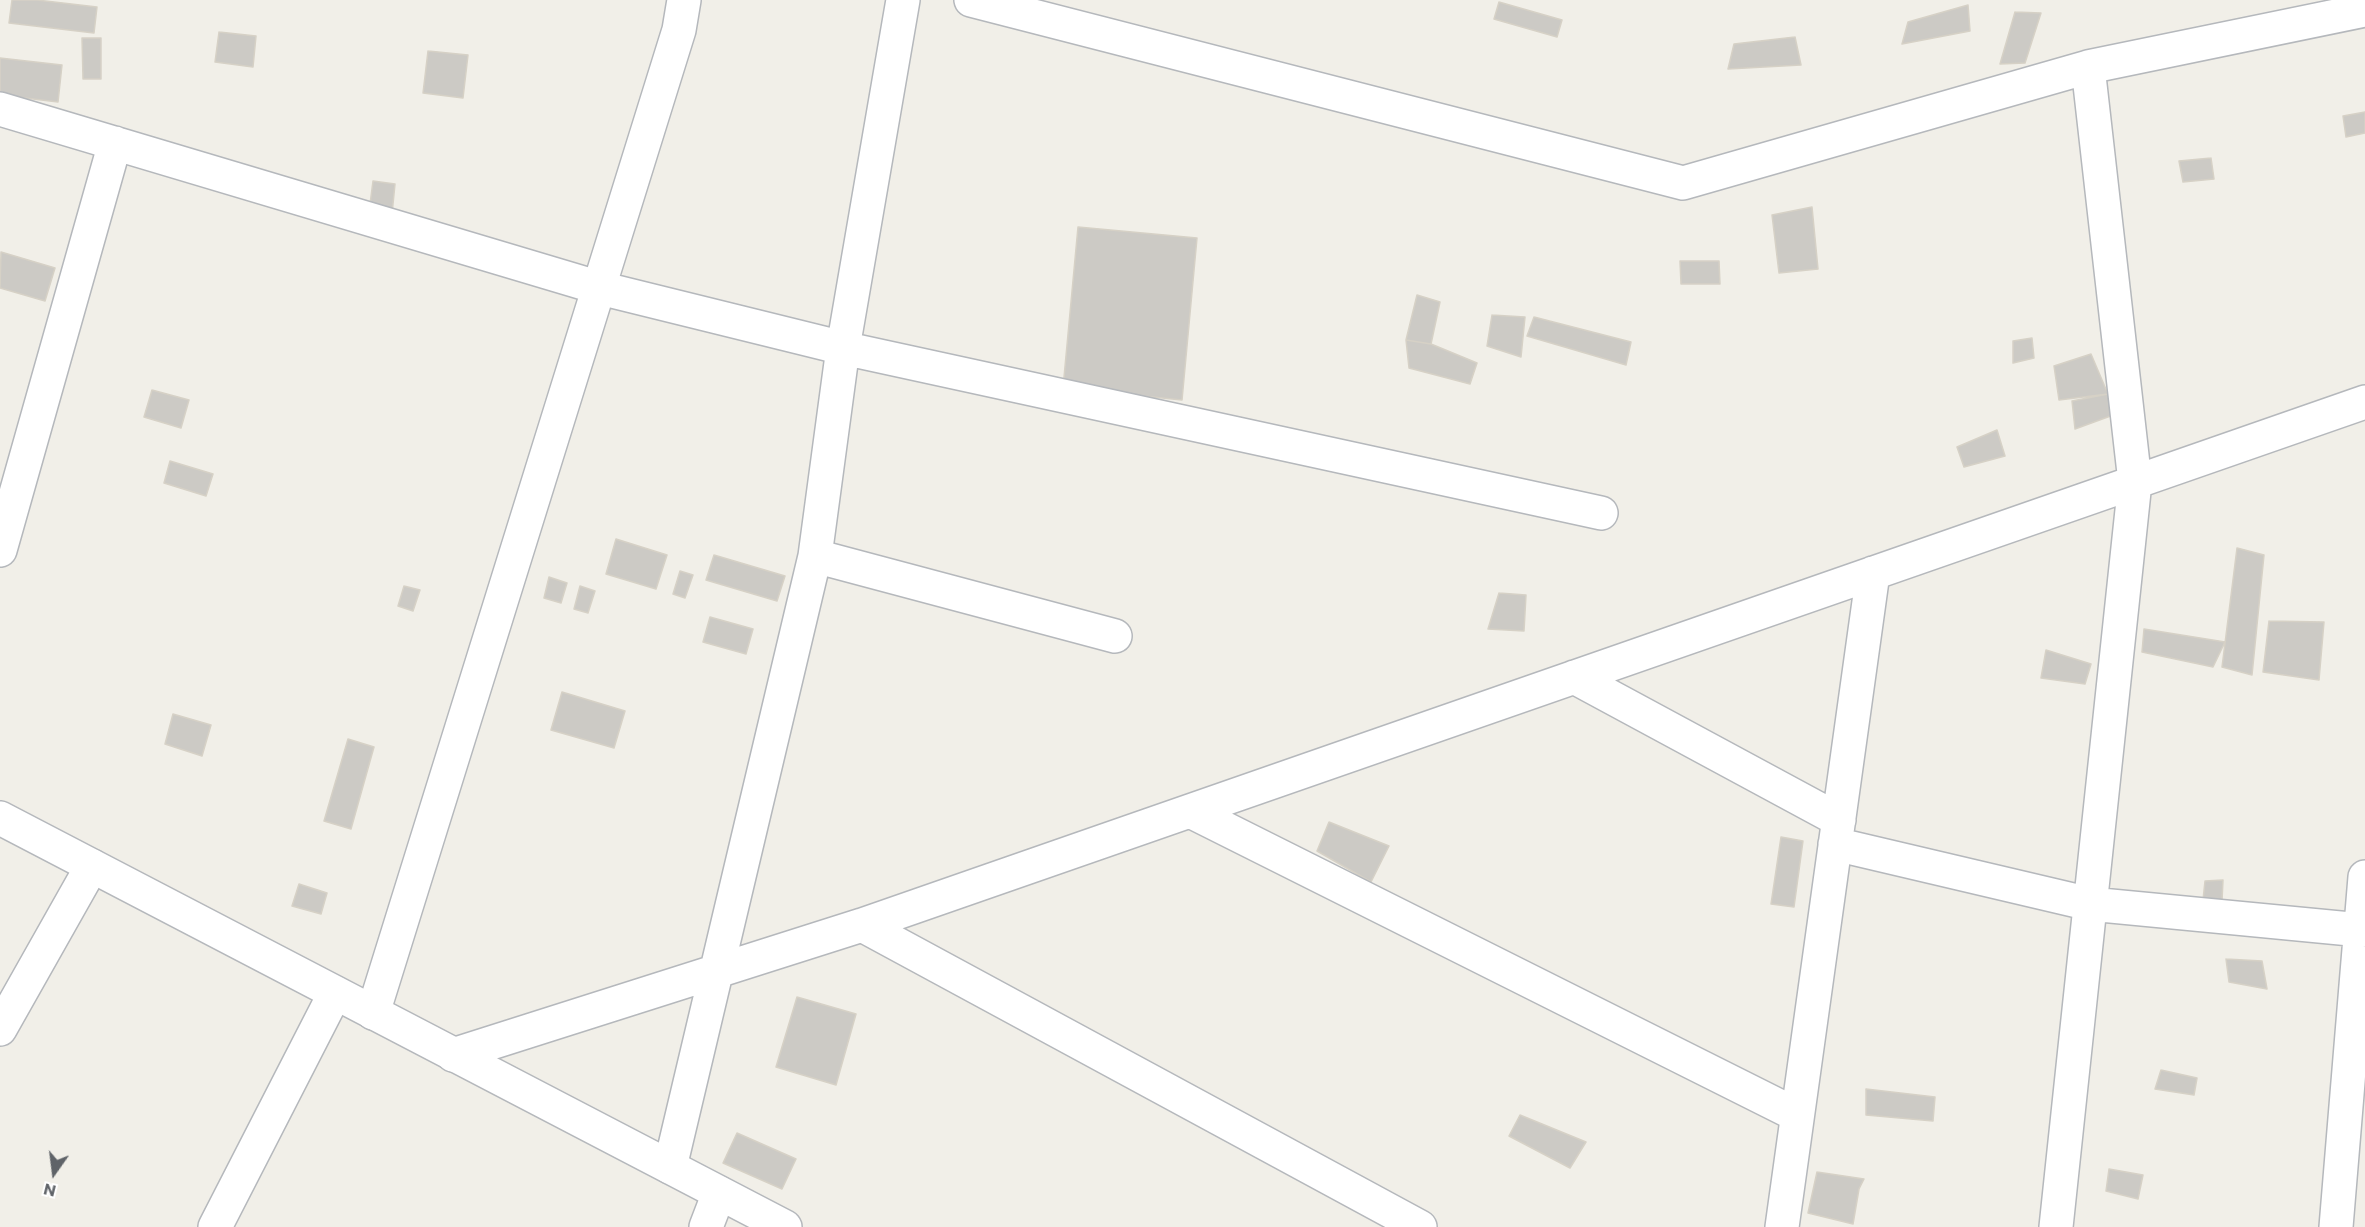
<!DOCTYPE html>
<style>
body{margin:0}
#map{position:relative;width:2365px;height:1227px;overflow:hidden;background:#f1efe8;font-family:Commissioner,sans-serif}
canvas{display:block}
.north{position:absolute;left:24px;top:1143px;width:60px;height:60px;-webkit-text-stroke:4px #fff;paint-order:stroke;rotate:194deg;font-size:16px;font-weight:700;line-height:24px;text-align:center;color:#5f6368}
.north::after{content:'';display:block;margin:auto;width:21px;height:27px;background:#5f6368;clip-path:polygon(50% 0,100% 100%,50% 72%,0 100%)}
</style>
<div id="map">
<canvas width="2365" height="1227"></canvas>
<div class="north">N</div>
</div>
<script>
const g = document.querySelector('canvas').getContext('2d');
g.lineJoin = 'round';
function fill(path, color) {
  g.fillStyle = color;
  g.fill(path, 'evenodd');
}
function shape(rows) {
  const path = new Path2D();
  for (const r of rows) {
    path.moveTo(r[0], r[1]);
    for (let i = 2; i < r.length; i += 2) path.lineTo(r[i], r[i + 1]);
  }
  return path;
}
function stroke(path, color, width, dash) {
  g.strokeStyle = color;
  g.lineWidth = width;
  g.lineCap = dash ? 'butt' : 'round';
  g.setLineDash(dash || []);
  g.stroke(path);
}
const building = shape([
 [12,0,37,0,97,7,94,33,9,23,12,0],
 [1499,2,1562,20,1557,37,1494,19,1499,2],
 [1968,5,1970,31,1902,44,1908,22,1968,5],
 [2015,12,2041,13,2025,63,2000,64,2015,12],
 [219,32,256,36,253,67,215,62,219,32],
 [1795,37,1801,65,1728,69,1734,44,1795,37],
 [82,38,101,38,101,79,83,79,82,38],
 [428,51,468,55,463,98,423,93,428,51],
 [0,58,62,65,58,102,0,95,0,58],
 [2365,112,2365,133,2346,137,2343,116,2365,112],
 [2211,158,2214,179,2183,182,2179,161,2211,158],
 [373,181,395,184,392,214,369,212,373,181],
 [1812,207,1818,269,1779,273,1772,215,1812,207],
 [1078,227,1197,238,1182,400,1063,388,1078,227],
 [1,252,55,268,45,301,0,288,1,252],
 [1680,261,1719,261,1720,284,1681,284,1680,261],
 [1417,295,1440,302,1431,344,1406,340,1417,295],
 [1492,315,1525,317,1521,357,1487,346,1492,315],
 [1534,317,1631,342,1626,365,1527,336,1534,317],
 [2032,338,2034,358,2013,363,2013,341,2032,338],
 [1406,340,1431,344,1477,363,1470,384,1409,368,1406,340],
 [2091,354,2108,394,2059,400,2054,366,2091,354],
 [152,390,189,400,181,428,144,417,152,390],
 [2108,394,2116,414,2075,429,2072,401,2108,394],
 [1997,430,2005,456,1964,467,1957,447,1997,430],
 [170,461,213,474,206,496,164,483,170,461],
 [616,539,667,555,656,589,606,574,616,539],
 [2237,548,2264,555,2252,675,2222,667,2237,548],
 [714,555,785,576,777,601,706,580,714,555],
 [680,571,693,575,685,598,673,594,680,571],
 [549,577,567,583,561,603,544,598,549,577],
 [404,586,420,590,413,611,398,606,404,586],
 [580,586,595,591,588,613,574,609,580,586],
 [1499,593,1526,595,1524,631,1488,629,1499,593],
 [710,617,753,629,746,654,703,642,710,617],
 [2269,621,2324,622,2319,680,2263,672,2269,621],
 [2144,629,2225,642,2213,667,2142,652,2144,629],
 [2046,650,2091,664,2085,684,2041,678,2046,650],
 [562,692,625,711,614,748,551,730,562,692],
 [173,714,211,725,202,756,165,744,173,714],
 [348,739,374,747,351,829,324,821,348,739],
 [1329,822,1389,846,1371,882,1317,851,1329,822],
 [1781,837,1803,841,1794,907,1771,904,1781,837],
 [2223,880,2222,901,2203,900,2205,881,2223,880],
 [299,884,327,893,321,914,292,906,299,884],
 [2226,959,2262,961,2267,989,2229,982,2226,959],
 [797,997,856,1014,836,1085,776,1067,797,997],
 [2161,1070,2197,1078,2194,1095,2155,1089,2161,1070],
 [1866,1089,1935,1097,1933,1121,1866,1115,1866,1089],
 [1520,1115,1586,1142,1570,1168,1509,1136,1520,1115],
 [737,1133,796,1159,782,1189,723,1163,737,1133],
 [2109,1169,2143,1175,2138,1199,2106,1191,2109,1169],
 [1817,1172,1864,1179,1859,1189,1853,1224,1808,1213,1817,1172]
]);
fill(building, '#cccac5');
stroke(building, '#d6d1c6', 1.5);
const minor = shape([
 [971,0,1683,183,2088,67,2365,10],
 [0,109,600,288,843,348,1601,513],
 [0,550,115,143],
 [815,556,1115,636],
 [1574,677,1839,820],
 [1190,811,1797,1115],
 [1835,844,2090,904,2361,930],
 [862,925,1420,1227],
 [373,1013,679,30,684,0],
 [0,1029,92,866],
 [453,1055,862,925,2365,402],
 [670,1167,815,556,843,348,903,0],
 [215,1227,335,993],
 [706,1227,719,1193],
 [1782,1227,1873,573],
 [2056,1227,2135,482,2088,67],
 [2336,1227,2365,877]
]);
const tertiary = shape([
 [0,818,785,1227]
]);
stroke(minor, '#b5b8bc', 36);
stroke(tertiary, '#b5b8bc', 36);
stroke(minor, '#fff', 33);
stroke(tertiary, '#fff', 33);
</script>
